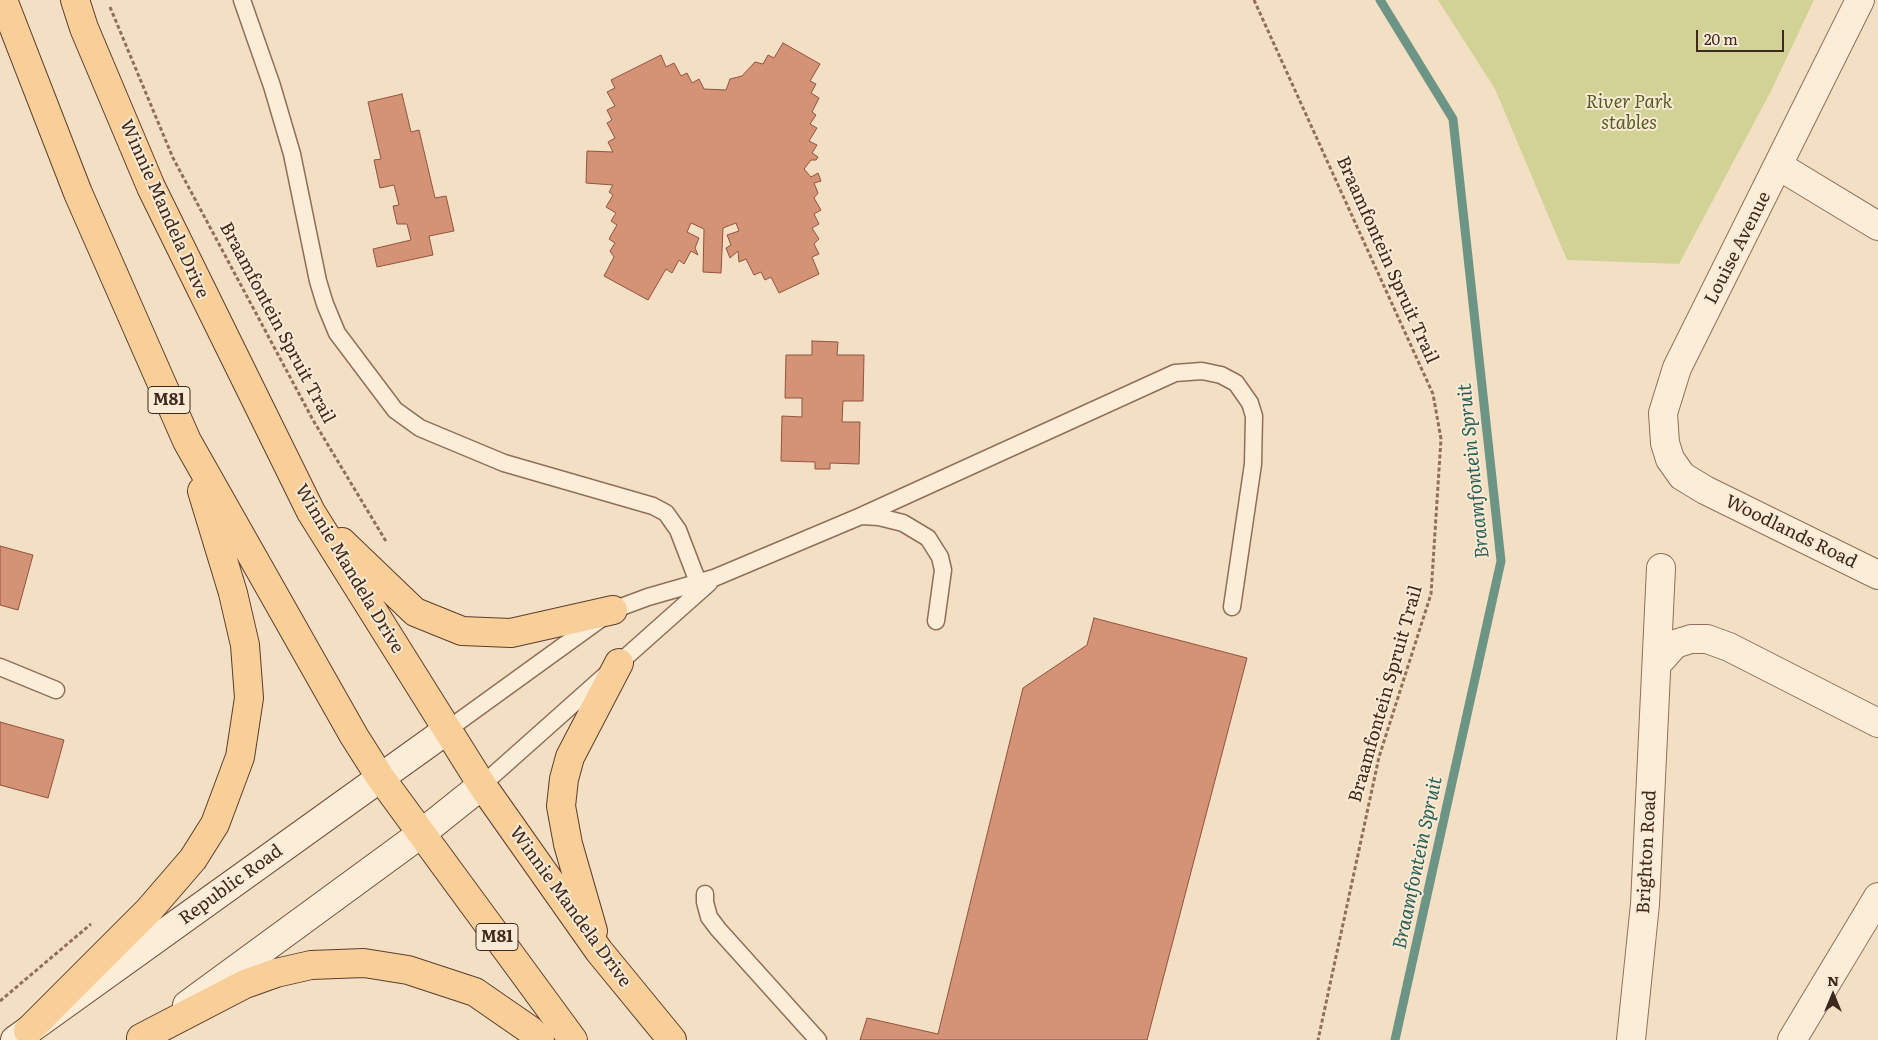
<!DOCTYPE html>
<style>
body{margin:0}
#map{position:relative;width:1878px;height:1040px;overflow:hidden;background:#f3dfc4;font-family:Literata,serif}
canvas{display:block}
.north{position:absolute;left:1808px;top:970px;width:50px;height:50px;-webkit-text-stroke:4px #f9ead5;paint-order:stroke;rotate:0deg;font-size:14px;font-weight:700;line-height:20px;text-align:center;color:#3e291e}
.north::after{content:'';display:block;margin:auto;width:18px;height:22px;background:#3e291e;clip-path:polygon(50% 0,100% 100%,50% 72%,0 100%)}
.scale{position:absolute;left:1696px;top:30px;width:88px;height:22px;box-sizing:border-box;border:2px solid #3e291e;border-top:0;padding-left:6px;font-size:15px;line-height:18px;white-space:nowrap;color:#3e291e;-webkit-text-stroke:4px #f9ead5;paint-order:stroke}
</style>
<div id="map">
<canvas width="1878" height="1040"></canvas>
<div class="north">N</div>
<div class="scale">20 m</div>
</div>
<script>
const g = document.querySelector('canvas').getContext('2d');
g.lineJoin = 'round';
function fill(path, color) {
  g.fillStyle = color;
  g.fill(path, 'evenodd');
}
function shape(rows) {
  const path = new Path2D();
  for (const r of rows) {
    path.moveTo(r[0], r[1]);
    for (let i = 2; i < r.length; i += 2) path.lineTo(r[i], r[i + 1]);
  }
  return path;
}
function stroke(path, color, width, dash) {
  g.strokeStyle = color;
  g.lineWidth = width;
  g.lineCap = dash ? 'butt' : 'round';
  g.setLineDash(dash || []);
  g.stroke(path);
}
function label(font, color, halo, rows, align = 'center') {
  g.font = font + ' Literata,serif';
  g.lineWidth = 4;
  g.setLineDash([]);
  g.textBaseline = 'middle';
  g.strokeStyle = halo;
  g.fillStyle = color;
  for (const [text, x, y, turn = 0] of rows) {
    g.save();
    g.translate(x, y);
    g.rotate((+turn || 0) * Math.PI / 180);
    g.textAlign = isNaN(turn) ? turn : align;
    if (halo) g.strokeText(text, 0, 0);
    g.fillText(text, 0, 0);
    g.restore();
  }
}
fill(shape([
 [1438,0,1814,0,1771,91,1679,264,1567,260,1495,89]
]), '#d2d297');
stroke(shape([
 [1380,0,1453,119,1501,561,1395,1040]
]), '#6c9586', 9);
const building = shape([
 [783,43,820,64,810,81,816,84,811,93,819,98,812,112,816,115,810,124,817,128,809,141,817,145,812,153,818,157,816,160,811,160,804,169,811,177,818,173,821,181,814,183,818,193,814,198,821,210,814,214,819,224,812,228,819,239,814,244,819,254,812,257,819,274,779,293,771,277,765,280,761,272,754,275,746,259,739,262,738,251,730,258,726,248,731,245,727,235,739,231,736,223,723,228,721,273,703,272,704,229,691,223,687,232,699,238,695,248,698,255,691,251,684,264,679,260,672,273,666,269,648,300,604,276,614,257,610,251,615,243,609,239,617,225,611,221,616,213,606,207,613,195,609,192,613,185,586,183,587,151,613,152,608,142,615,138,607,123,612,120,607,110,615,106,607,92,615,88,611,80,661,55,666,67,674,63,681,76,687,73,692,83,699,79,704,89,726,90,730,79,742,76,755,62,763,64,768,55,774,58,783,43],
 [402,94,411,132,419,130,435,198,446,196,454,231,429,236,433,255,377,267,373,249,411,240,407,224,397,224,393,206,399,205,394,185,380,188,374,160,381,159,368,102,402,94],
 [812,341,838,342,837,355,864,355,863,401,843,401,842,422,860,422,859,464,830,463,830,469,815,469,815,462,781,461,782,416,802,417,802,398,785,398,786,355,812,355,812,341],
 [0,546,33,555,18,610,0,605,0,546],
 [1094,618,1247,658,1147,1040,860,1040,867,1018,938,1034,1023,688,1087,645,1094,618],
 [0,722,64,740,48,798,0,785,0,722]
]);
fill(building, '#d49277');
stroke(building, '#91533c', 1);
const lane = shape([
 [242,0,272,86,292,154,318,281,325,304,337,333,395,410,420,428,504,463,653,506,666,513,678,530,701,590],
 [861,516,1175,373,1202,371,1221,375,1236,383,1250,403,1254,416,1253,464,1232,607],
 [0,667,56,690],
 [447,730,613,610,648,597,714,578,861,516,879,517,903,523,928,538,940,557,943,570,936,621],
 [482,785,709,583],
 [705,894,705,902,709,917,718,929,818,1040]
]);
const street = shape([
 [1860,0,1677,368,1663,413,1665,443,1670,459,1682,476,1705,490,1878,575],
 [1779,166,1878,226],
 [1658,663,1675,644,1691,639,1707,639,1729,647,1878,723],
 [1631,1040,1645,904,1661,568],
 [1792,1040,1878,897]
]);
const secondary = shape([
 [187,1005,422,833,482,785],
 [15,1040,447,730]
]);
const primary = shape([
 [3,0,78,193,187,441,354,736,380,777,573,1040],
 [75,0,84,28,151,187,311,512,482,785,599,951,672,1040],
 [342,542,415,612,462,631,511,633,613,610],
 [593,931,568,844,561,806,564,779,570,757,619,663],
 [28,1031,149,910,193,859,215,824,240,757,249,698,245,645,233,593,202,491],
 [141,1038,245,984,276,973,311,965,364,963,408,970,475,992,530,1030,540,1040]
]);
stroke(lane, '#906f58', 19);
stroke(street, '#906f58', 30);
stroke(secondary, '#72503b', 30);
stroke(primary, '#5d3d2d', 30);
stroke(shape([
 [1254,0,1433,394,1441,439,1431,594,1379,757,1318,1040],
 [110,7,173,158,313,420,387,543],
 [0,1001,91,924]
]), '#906f58', 3, [4, 2.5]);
stroke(lane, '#fcedd9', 16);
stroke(street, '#fcedd9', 28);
stroke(secondary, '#fcedd9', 28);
stroke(primary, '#f9cf99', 28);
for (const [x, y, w] of [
 [169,400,42],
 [497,937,42]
]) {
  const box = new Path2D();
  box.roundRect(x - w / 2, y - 13.5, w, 27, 4);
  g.fillStyle = '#f9ead5';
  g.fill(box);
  stroke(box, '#3e291e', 1);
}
label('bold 16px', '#3e291e', null, [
 ["M81",169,400],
 ["M81",497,937]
]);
label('italic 18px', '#555d22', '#f9ead5', [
 ["River Park",1629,103],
 ["stables",1629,124]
]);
label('18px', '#3e291e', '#f9ead5', [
 ["Winnie Mandela Drive",164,209,66],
 ["Louise Avenue",1738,248,-63],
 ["Braamfontein Spruit Trail",1387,260,66],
 ["Braamfontein Spruit Trail",277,323,62],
 ["Woodlands Road",1791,532,26],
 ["Winnie Mandela Drive",349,569,59],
 ["Braamfontein Spruit Trail",1386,694,-74],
 ["Brighton Road",1647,852,-87],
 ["Republic Road",231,885,-36],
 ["Winnie Mandela Drive",570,907,54]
]);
label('italic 19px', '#2c5f55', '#f9ead5', [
 ["Braamfontein Spruit",1474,471,-96],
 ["Braamfontein Spruit",1418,863,-78]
]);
</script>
